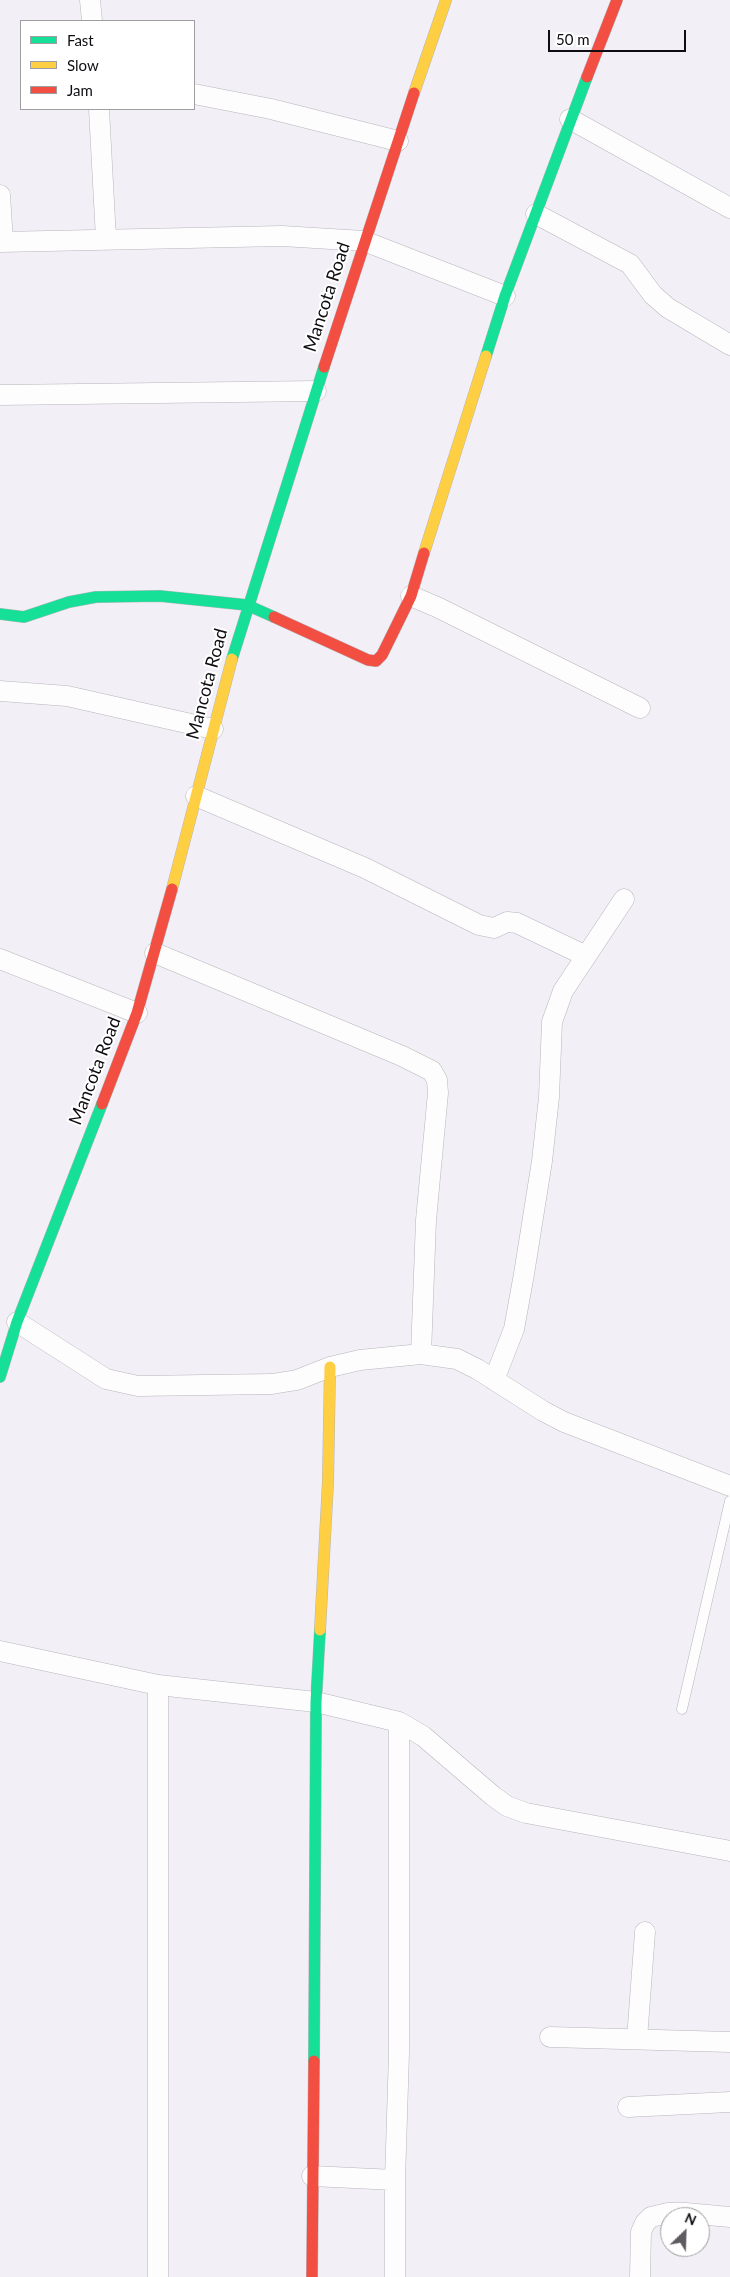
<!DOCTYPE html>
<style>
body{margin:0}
#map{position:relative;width:730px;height:2277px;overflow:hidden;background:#f2f0f6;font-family:Lato,sans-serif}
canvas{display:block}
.legend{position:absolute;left:20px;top:20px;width:175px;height:90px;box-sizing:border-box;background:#fff;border:1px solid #9f9ea0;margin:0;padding:6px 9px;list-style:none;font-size:15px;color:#0e0d11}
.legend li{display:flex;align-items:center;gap:10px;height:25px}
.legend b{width:25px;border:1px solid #9f9ea0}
.north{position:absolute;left:660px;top:2207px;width:50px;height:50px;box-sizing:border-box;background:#fff;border:1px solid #9f9ea0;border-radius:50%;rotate:24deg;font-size:14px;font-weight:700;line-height:20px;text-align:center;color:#0e0d11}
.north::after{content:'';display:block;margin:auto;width:18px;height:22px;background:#5e5c61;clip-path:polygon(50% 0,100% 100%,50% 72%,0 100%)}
.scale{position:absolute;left:548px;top:30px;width:138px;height:22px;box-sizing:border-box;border:2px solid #0e0d11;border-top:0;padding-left:6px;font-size:15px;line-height:18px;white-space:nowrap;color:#0e0d11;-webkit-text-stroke:4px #fff;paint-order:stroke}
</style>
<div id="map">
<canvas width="730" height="2277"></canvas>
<ul class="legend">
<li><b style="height:6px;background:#16e098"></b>Fast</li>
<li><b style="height:6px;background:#ffcf43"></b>Slow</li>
<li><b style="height:6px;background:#f24e42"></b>Jam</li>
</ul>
<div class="north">N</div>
<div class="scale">50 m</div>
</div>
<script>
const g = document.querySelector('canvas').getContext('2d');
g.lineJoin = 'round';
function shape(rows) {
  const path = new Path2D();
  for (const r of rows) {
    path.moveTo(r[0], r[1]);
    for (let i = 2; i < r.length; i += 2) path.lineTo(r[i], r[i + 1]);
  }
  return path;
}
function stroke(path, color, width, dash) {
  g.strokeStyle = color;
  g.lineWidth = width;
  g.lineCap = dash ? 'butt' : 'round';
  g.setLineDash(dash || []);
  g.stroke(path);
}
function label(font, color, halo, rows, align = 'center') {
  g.font = font + ' Lato,sans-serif';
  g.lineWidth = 4;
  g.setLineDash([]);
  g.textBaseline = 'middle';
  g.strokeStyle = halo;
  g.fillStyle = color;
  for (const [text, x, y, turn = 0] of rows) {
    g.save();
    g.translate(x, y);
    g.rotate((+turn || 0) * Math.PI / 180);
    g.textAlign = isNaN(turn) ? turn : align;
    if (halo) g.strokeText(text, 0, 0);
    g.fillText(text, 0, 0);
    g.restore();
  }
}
const lane = shape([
 [682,1709,730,1501]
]);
const street = shape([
 [90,0,92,21],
 [194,94,271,109,398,141],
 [99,109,106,239],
 [570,119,730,208],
 [0,195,3,242],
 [536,214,630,264,653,295,668,308,730,345],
 [0,242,282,236,364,241,505,296],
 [0,395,316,391],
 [411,596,437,607,640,708],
 [0,691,67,696,213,729],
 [196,796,365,868,479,925,494,928,507,922,517,923,586,956],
 [155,953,402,1056,432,1071,437,1080,438,1093,426,1220,421,1354],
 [0,959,137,1013],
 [17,1322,106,1379,138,1386,272,1384,297,1380,330,1367,360,1360,421,1354,457,1359,477,1369,543,1411,564,1422,730,1486],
 [494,1380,514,1329,524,1274,542,1161,549,1097,552,1022,563,991,624,899],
 [0,1651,158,1685,316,1702,399,1722,423,1736,493,1796,507,1806,526,1813,730,1851],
 [158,1685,158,2277],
 [550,2037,730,2042],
 [637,2039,645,1932],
 [628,2107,730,2102],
 [312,2176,395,2180],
 [395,2277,395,2180,399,2053,399,1722],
 [640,2277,641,2232,645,2223,651,2217,668,2213,686,2213,730,2217]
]);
const fast = shape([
 [486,356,505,296,587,77],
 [0,614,24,617,69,602,96,597,160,596,247,605,274,617],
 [232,659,324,367],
 [0,1377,17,1322,102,1104],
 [314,2061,316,1702,320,1630]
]);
const slow = shape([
 [414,93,446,0],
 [424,553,486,356],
 [172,889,232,659],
 [320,1630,328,1482,330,1367]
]);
const jam = shape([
 [587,77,617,0],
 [324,367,414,93],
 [274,617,368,660,376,661,382,655,411,596,424,553],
 [102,1104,137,1013,172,889],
 [312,2277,314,2061]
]);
stroke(lane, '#b7b5bb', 11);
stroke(street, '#b7b5bb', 21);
stroke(fast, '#b7b5bb', 12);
stroke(slow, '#b7b5bb', 12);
stroke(jam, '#b7b5bb', 12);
stroke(lane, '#fdfdfe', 10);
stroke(street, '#fdfdfe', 20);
stroke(fast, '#16e098', 11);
stroke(slow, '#ffcf43', 11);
stroke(jam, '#f24e42', 11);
label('18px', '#0e0d11', '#fff', [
 ["Mancota Road",327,297,-72],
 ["Mancota Road",207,684,-75],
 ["Mancota Road",95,1071,-69]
]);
</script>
